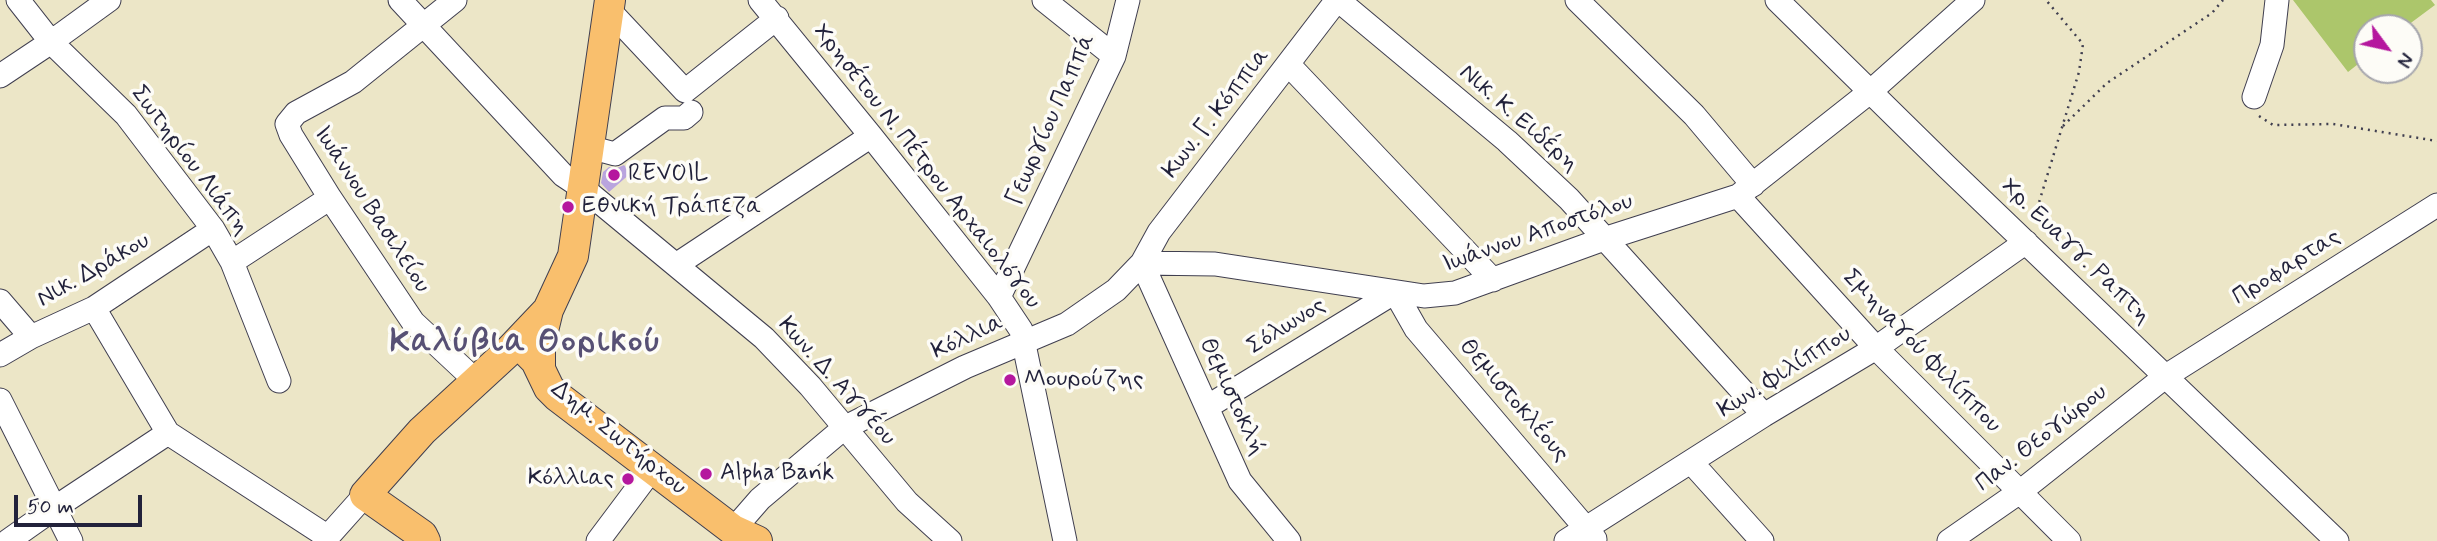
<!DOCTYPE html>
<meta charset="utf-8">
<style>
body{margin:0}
#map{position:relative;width:2437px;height:541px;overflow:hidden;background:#ece6c7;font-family:Mynerve,sans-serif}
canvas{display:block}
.north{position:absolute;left:2353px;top:14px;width:70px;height:70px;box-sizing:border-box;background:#fdfcf7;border:2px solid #a5a5ac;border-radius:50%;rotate:123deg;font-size:19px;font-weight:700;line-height:28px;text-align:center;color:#22223b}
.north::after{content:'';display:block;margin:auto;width:24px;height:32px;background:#b5179e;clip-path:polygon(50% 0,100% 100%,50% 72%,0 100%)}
.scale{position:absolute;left:14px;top:495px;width:128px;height:32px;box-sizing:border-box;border:4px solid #22223b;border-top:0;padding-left:9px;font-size:21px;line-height:24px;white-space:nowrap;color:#22223b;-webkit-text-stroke:5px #fdfcf7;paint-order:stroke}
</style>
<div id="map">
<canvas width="2437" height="541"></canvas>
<div class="north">N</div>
<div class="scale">50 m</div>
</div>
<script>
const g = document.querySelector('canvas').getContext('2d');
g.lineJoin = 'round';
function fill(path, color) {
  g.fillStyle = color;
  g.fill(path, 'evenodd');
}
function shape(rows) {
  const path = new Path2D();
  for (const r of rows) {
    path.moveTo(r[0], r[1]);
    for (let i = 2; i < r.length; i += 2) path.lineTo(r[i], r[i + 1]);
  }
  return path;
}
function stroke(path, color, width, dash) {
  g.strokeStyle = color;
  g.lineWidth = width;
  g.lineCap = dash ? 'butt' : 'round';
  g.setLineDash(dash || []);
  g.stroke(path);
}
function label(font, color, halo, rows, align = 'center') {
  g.font = font + ' Mynerve,sans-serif';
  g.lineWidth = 7;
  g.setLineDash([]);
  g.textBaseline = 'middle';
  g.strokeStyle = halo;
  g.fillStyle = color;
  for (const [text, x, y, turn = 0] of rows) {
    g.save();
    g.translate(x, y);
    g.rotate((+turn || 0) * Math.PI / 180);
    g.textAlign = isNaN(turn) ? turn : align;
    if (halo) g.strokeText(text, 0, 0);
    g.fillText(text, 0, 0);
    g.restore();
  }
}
fill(shape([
 [2293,0,2431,0,2435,5,2404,28,2367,28,2367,57,2348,72]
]), '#acc66b');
fill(shape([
 [624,165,631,173,609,192,601,183,603,172,609,167,617,168]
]), '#b9a4de');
const minor = shape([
 [18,0,51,42,126,115,213,229,232,262,330,198],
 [400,0,563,175,584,189,764,338,810,386,907,502,950,541],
 [455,0,353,82,296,113,287,124,291,135,330,198,413,322,476,381],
 [760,0,871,136,999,297,1021,330,1065,541],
 [1044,0,1114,56],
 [1338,0,1507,141,1569,199,1764,415],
 [1577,0,1694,115,1753,185],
 [1777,0,1946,166,2337,541],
 [608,9,685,91,777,18],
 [1288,64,1493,280],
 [0,76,51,42,109,0],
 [2254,97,2272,45,2277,0],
 [589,147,615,154,665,118,684,118,691,112],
 [1738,196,1876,348,2069,541],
 [232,262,279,381],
 [1142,263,1215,264,1424,296,1455,293,1604,239,1738,196,1871,91,1973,0],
 [1142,263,1240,481,1289,541],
 [676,265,871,136],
 [999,297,1114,56,1128,0],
 [0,301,31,337],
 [94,308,168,433,328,537],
 [0,355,31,337,94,308,213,229],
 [0,400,71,541],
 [1207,407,1395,292,1416,329,1595,539],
 [1692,463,1762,541],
 [733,530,760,499,844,428,965,367,1067,324,1116,290,1142,263,1159,232,1337,0],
 [8,541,56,507,168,433],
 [324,541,365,495],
 [598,541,652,469],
 [1566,541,1764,415,1876,348,2026,242],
 [1949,541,2021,491,2166,376,2437,205]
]);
const major = shape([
 [529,354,536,361,549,388,557,396,733,530,757,541],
 [540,369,540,343,548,310,573,256,610,0],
 [425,541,422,535,365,495,422,431,509,351,547,311]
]);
stroke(minor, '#403f50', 25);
stroke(major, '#403f50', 32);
stroke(shape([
 [2259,116,2273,125,2333,124,2437,141],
 [2063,126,2107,83,2212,13,2223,0],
 [2033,222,2079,72,2083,44,2046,0]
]), '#403f50', 2.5, [2, 5]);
stroke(minor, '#fff', 23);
stroke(major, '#f9bf6d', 30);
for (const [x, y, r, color] of [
 [614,175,7,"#b5179e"],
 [568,207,7,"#b5179e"],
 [1010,380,7,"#b5179e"],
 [706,474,7,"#b5179e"],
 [628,479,7,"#b5179e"]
]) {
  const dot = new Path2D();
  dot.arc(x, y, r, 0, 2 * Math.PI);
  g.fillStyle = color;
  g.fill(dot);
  stroke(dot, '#fdfcf7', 2.5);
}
label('24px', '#22223b', '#fdfcf7', [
 ["Κων. Γ. Κόππια",1217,114,-52],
 ["Νικ. Κ. Ειδέρη",1518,119,41],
 ["Γεωργίου Παππά",1052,120,-66],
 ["Σωτηρίου Λιάπη",189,161,53],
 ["Χρησέτου Ν. Πέτρου Αρχαιολόγου",926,167,52],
 ["Ιωάννου Βασιλείου",371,210,57],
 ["Ιωάννου Αποστόλου",1538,234,-19],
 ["Χρ. Ευαγγ. Ραπτη",2075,252,44],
 ["Προφαρτας",2287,268,-32],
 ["Νικ. Δράκου",94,271,-30],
 ["Σόλωνος",1287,327,-32],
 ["Κόλλια",968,338,-25],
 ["Σμηναγού Φιλίππου",1921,352,46],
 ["Κων. Φιλίππου",1785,373,-32],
 ["Κων. Δ. Αγγέου",836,382,48],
 ["Θεμιστοκλή",1231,397,65],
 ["Θεμιστοκλέους",1513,401,49],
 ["Δημ. Σωτήρχου",618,439,39],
 ["Παν. Θεογώρου",2042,439,-38]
]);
label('24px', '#22223b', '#fdfcf7', [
 ["REVOIL",628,175],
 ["Εθνική Τράπεζα",582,207],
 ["Μουρούζης",1024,380],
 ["Alpha Bank",720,474],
 ["Κόλλιας",614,479,"right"]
], 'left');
g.letterSpacing = '2px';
label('bold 32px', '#575074', '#fdfcf7', [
 ["Καλύβια Θορικού",526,344]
]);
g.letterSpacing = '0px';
</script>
